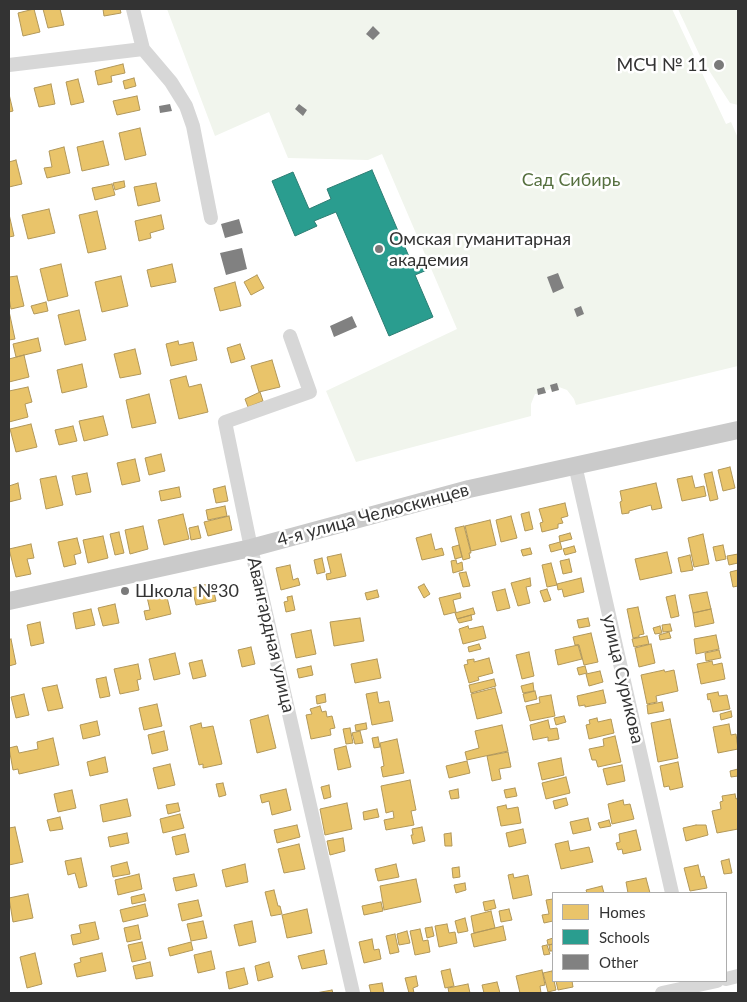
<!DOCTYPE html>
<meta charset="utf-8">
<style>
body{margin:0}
#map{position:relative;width:747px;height:1002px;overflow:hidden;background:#fff;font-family:Lato,sans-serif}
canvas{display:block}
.frame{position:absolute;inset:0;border:10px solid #333;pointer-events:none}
.legend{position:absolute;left:552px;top:892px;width:175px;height:90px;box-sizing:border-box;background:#fff;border:1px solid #adadad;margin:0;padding:6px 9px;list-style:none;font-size:15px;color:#333}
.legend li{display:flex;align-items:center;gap:10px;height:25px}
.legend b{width:25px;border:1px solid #adadad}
</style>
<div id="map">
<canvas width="747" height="1002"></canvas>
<div class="frame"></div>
<ul class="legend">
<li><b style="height:14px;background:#e9c46a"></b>Homes</li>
<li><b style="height:14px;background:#2a9d8f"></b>Schools</li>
<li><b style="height:14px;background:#818181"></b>Other</li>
</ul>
</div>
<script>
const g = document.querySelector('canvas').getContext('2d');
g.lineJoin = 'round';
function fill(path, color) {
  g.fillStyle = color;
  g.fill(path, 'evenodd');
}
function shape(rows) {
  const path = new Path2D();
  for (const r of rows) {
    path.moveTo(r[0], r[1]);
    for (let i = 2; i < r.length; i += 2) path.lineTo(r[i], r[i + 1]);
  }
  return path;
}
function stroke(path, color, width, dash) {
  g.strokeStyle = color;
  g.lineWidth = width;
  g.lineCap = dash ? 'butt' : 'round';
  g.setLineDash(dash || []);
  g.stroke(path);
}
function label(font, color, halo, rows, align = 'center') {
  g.font = font + ' Lato,sans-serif';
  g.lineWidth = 5;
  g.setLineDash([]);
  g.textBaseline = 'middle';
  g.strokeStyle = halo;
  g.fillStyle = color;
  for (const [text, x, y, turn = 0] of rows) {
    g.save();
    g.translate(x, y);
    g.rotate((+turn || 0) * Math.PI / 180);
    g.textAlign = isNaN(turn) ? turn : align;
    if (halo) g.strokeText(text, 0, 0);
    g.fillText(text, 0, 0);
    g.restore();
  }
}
fill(shape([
 [167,9,672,9,726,124,731,122,738,138,738,366,576,405,574,399,567,390,559,387,559,390,552,392,551,389,545,391,546,393,535,394,531,404,531,416,356,462,326,391,457,329,382,154,368,160,288,158,269,112,215,136],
 [678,9,738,9,738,105,730,103,701,58]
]), '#f1f5ed');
const homes = shape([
 [34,9,40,32,23,36,18,13,34,9],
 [43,9,60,9,64,25,48,28,43,9],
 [103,9,120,9,121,13,104,16,103,9],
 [123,64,125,73,111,76,112,82,98,85,95,71,123,64],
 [134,78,136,86,125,89,123,81,134,78],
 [78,79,84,102,71,105,66,82,78,79],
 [51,84,55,104,39,107,34,88,51,84],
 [9,94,13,111,9,112,9,94],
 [137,96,140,110,117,115,113,101,137,96],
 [140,128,146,155,125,160,119,133,140,128],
 [103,141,109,165,82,171,77,147,103,141],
 [64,147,70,173,47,178,44,168,52,167,49,151,64,147],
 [16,160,22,184,9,187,9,162,16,160],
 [124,181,125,187,115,190,113,183,124,181],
 [156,183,160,201,138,206,134,187,156,183],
 [112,184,115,195,95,200,92,188,112,184],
 [49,209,55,233,28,239,22,215,49,209],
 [97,211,106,249,88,253,79,215,97,211],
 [9,214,14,236,9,237,9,214],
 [161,215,164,229,150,233,151,238,139,241,135,221,161,215],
 [61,264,68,296,48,301,40,269,61,264],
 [172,264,176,282,151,287,147,270,172,264],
 [257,275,264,288,251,295,244,282,257,275],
 [17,276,24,306,11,309,9,298,9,277,17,276],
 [121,276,128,306,102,312,95,282,121,276],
 [235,282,241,306,220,311,214,288,235,282],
 [46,302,48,311,34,314,31,306,46,302],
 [79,310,86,340,65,345,58,315,79,310],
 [9,311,15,339,9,340,9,311],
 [38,338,41,351,16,357,13,344,38,338],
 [178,341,179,345,193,342,197,360,171,366,166,344,178,341],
 [240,344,245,359,231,363,227,348,240,344],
 [135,349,141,374,120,378,114,354,135,349],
 [24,355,29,377,9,382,9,359,24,355],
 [272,360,280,387,259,392,251,366,272,360],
 [82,364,87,387,62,393,57,370,82,364],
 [186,376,189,387,201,384,208,412,179,419,170,380,186,376],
 [28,387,32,402,25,404,28,417,9,422,9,391,28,387],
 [260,392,263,401,248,407,245,399,260,392],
 [149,394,156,423,132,428,126,400,149,394],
 [103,416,108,435,84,441,79,421,103,416],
 [31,424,37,447,16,452,10,429,31,424],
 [73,426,77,441,59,445,55,430,73,426],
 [161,454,165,471,149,475,145,458,161,454],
 [135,459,140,481,122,485,117,463,135,459],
 [730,467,735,488,723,491,718,470,730,467],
 [712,472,718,499,710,501,704,474,712,472],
 [87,473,91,492,76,495,72,476,87,473],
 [56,476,63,505,46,509,40,479,56,476],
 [692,476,695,488,704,486,706,496,682,501,677,479,692,476],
 [18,483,21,499,9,502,9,486,18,483],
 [656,483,662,508,652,510,651,505,629,511,629,513,622,514,620,502,622,501,620,491,656,483],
 [225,486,228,501,216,503,213,489,225,486],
 [179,487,181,497,161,501,159,491,179,487],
 [565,503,568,516,561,518,563,523,558,524,558,528,542,532,540,523,543,522,539,509,565,503],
 [225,506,227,516,208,520,206,510,225,506],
 [529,512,533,529,525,531,521,514,529,512],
 [183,514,189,539,164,545,158,520,183,514],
 [229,516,232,530,208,536,204,522,229,516],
 [511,516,517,538,501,542,496,520,511,516],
 [490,520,496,545,471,551,465,526,490,520],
 [143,526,148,549,130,554,125,530,143,526],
 [198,526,201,538,191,540,189,528,198,526],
 [464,526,471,553,469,553,470,558,463,560,455,528,464,526],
 [119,532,124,553,115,555,110,534,119,532],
 [570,533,572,539,560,542,559,536,570,533],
 [431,534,435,550,442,548,444,555,422,560,416,538,431,534],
 [703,534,709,564,694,567,688,538,703,534],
 [103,536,108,558,88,563,83,540,103,536],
 [77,538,81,553,74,555,76,564,64,567,58,542,77,538],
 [560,542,562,549,551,552,549,545,560,542],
 [31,544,34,558,27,559,31,574,16,577,9,549,31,544],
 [459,545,462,557,455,559,452,547,459,545],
 [723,545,726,559,716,561,713,547,723,545],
 [574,546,576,552,565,555,563,549,574,546],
 [530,548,532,554,523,556,521,550,530,548],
 [667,552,672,573,640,580,635,559,667,552],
 [341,554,346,576,327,580,326,574,331,573,327,557,341,554],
 [738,554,738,563,729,565,727,556,738,554],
 [690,555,693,570,681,572,678,558,690,555],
 [322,558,325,572,317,574,314,560,322,558],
 [569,559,572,572,563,574,560,561,569,559],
 [456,560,457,564,462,562,463,570,453,573,451,561,456,560],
 [551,563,557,585,547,587,542,565,551,563],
 [290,565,293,580,298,578,300,585,281,590,276,568,290,565],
 [738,570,738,586,733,587,730,572,738,570],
 [466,572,470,586,463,587,459,573,466,572],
 [530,578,531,586,526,587,530,603,518,606,511,583,530,578],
 [581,578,584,592,564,597,562,589,558,590,557,584,581,578],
 [212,583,216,601,196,605,192,588,212,583],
 [424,584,430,594,424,598,418,587,424,584],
 [505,589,510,608,497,611,492,592,505,589],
 [547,589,551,600,544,602,540,591,547,589],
 [377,590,379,597,367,600,365,593,377,590],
 [707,592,711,609,693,613,689,595,707,592],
 [166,593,171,614,146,620,144,611,150,610,147,597,166,593],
 [460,593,461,598,453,600,456,612,444,615,439,598,460,593],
 [675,595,679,616,671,618,666,597,675,595],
 [292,596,295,610,286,612,284,602,288,601,287,597,292,596],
 [115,604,119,623,103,626,98,608,115,604],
 [638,607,644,634,639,635,639,637,633,638,627,609,638,607],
 [473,608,475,614,457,619,455,613,473,608],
 [91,609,95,625,76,629,73,613,91,609],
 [711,609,714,623,695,627,693,613,711,609],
 [471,615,472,620,459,623,457,619,471,615],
 [360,618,364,641,334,646,330,622,360,618],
 [588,618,590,626,579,628,577,620,588,618],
 [40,622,44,643,31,646,27,625,40,622],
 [670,624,672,631,663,632,662,625,670,624],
 [468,626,469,629,483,626,486,638,463,644,459,629,468,626],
 [660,626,662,633,655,634,653,628,660,626],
 [311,630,316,654,296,658,291,634,311,630],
 [669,632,671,638,660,640,659,635,669,632],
 [591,633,598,662,584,665,579,645,575,645,573,637,591,633],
 [716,635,719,649,696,654,694,639,716,635],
 [647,636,649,644,634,647,632,639,647,636],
 [11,639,16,664,9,666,9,640,11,639],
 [479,644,481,649,469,652,468,647,479,644],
 [651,644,655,663,639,667,635,648,651,644],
 [578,645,582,659,558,665,555,650,578,645],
 [251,647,255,664,242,667,238,650,251,647],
 [719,650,721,658,706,661,705,653,719,650],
 [529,652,534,676,522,679,516,655,529,652],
 [175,653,180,674,154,680,149,659,175,653],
 [489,658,493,673,478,677,479,680,469,683,464,665,468,664,467,660,474,659,474,662,489,658],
 [377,659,381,678,355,683,351,664,377,659],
 [202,660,206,676,193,679,189,663,202,660],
 [712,661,713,665,722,663,725,679,701,684,697,664,712,661],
 [138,664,141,679,137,680,139,690,120,694,114,669,138,664],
 [311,666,313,675,299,678,297,669,311,666],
 [585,666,587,673,579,675,577,668,585,666],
 [664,670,665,672,674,670,678,691,656,696,657,702,647,704,641,675,664,670],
 [600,671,603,682,589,686,586,674,600,671],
 [106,677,110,696,100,698,96,679,106,677],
 [494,679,496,686,471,693,469,685,494,679],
 [533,683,534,691,523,693,521,686,533,683],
 [57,685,63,708,48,711,42,688,57,685],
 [495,688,502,713,477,719,471,694,495,688],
 [603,690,606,703,585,707,585,705,579,706,577,696,603,690],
 [535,691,537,699,525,702,523,694,535,691],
 [377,692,379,703,389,701,393,721,372,725,366,694,377,692],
 [718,692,719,696,727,695,730,709,713,712,710,699,708,700,707,694,718,692],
 [24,694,29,715,16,718,11,697,24,694],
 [325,694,326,702,317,704,316,696,325,694],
 [551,695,555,716,530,721,526,706,540,703,539,697,551,695],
 [662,702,664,711,648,714,647,705,662,702],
 [157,704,162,726,144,730,139,708,157,704],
 [320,706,322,712,326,711,327,717,332,716,335,728,330,729,331,735,311,739,306,715,312,714,310,709,320,706],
 [731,711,732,717,721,720,720,714,731,711],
 [268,715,276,748,257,753,250,720,268,715],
 [564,716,566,722,556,725,554,718,564,716],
 [597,718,598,722,611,719,614,733,589,739,586,725,590,724,589,720,597,718],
 [670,719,678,758,658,762,651,723,670,719],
 [548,720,550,729,557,728,559,739,548,741,548,737,533,740,530,725,548,720],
 [97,721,100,735,83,739,80,725,97,721],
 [201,723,202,728,213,726,222,764,203,768,203,764,199,765,190,726,201,723],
 [366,723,367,729,356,731,355,725,366,723],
 [729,724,731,735,736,734,738,749,718,753,713,727,729,724],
 [502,725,508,751,467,760,465,752,479,748,475,731,502,725],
 [350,728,353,743,346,744,343,729,350,728],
 [164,731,168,750,152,754,148,735,164,731],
 [360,731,363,743,355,744,352,733,360,731],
 [615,736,621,762,598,767,596,760,592,760,589,749,604,746,603,739,615,736],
 [378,737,380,747,374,748,372,738,378,737],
 [53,738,59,765,19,774,18,769,13,770,9,748,17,746,19,753,38,749,37,742,53,738],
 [397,739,404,773,383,777,381,767,384,766,380,743,397,739],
 [346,746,351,767,338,770,334,749,346,746],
 [508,752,511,767,499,769,501,779,492,781,487,756,508,752],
 [105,757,108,772,90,776,87,762,105,757],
 [561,758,564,775,542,780,538,763,561,758],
 [467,761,470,773,449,778,446,766,467,761],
 [678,762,683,787,670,790,669,786,664,787,660,766,678,762],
 [170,764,175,785,158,789,153,768,170,764],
 [622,765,625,781,607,785,603,769,622,765],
 [738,769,738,776,731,777,730,771,738,769],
 [566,777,570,793,546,799,542,783,566,777],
 [410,780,416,810,411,811,414,825,386,830,384,820,394,818,393,811,386,813,381,786,410,780],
 [223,783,226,795,219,797,216,784,223,783],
 [329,785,331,797,324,799,321,787,329,785],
 [515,788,517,796,506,798,504,790,515,788],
 [286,789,291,810,272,815,269,801,262,803,260,795,286,789],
 [458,789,459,798,451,799,449,791,458,789],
 [72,790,76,808,58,812,54,794,72,790],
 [735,794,736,799,738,798,738,829,717,833,712,811,721,809,720,802,723,801,722,796,735,794],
 [566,798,568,805,555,809,553,801,566,798],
 [127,799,131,816,103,822,100,805,127,799],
 [623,800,624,805,630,804,634,819,612,824,608,804,623,800],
 [178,803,180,811,168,814,166,805,178,803],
 [347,803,352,829,325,835,320,809,347,803],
 [506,805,507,809,518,807,521,823,501,826,497,807,506,805],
 [377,809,379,817,364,820,363,812,377,809],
 [180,814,184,828,163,833,160,819,180,814],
 [60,817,63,829,50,831,47,820,60,817],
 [588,818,591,830,573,834,570,822,588,818],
 [609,820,611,826,600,828,598,823,609,820],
 [297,825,300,837,277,843,274,830,297,825],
 [696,825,706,825,708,835,686,841,683,828,696,825],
 [15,827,23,862,9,865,9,828,15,827],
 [422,827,425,841,413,844,411,835,413,835,412,829,422,827],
 [523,829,526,843,509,847,506,833,523,829],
 [636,830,641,850,623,854,622,849,618,850,616,843,620,842,619,834,636,830],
 [127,833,129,843,110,847,108,837,127,833],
 [451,833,452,846,445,846,444,834,451,833],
 [185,834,189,852,176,855,172,837,185,834],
 [343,838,345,851,330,855,327,841,343,838],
 [568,841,570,851,589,847,593,862,561,869,555,844,568,841],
 [299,844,305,869,284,873,278,849,299,844],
 [81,858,87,886,79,888,75,873,68,875,65,861,81,858],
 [729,859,732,873,724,874,721,861,729,859],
 [127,862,130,874,113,877,111,866,127,862],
 [245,864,248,882,226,887,222,870,245,864],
 [396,864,399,877,378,881,375,869,396,864],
 [698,865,701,877,704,876,707,888,690,891,684,868,698,865],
 [459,867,460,877,453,878,452,868,459,867],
 [139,874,142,889,118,895,115,880,139,874],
 [194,874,197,886,176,891,173,878,194,874],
 [513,874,514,878,528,875,532,895,513,899,508,875,513,874],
 [646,878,650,893,628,893,626,882,646,878],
 [416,879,421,902,384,910,380,886,416,879],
 [465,883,466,890,456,893,454,885,465,883],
 [602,886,604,893,587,893,586,890,602,886],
 [274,890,278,906,280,906,282,914,271,916,265,892,274,890],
 [28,894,33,918,13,922,9,898,28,894],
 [144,894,146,901,132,904,131,897,144,894],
 [553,899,553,921,544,923,542,915,549,914,546,900,553,899],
 [198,900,202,916,182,921,178,904,198,900],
 [494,900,496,908,485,911,483,902,494,900],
 [381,902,383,911,364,915,362,906,381,902],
 [145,904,148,916,123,922,120,910,145,904],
 [307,909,312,933,287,938,282,915,307,909],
 [509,909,512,920,501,922,499,911,509,909],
 [491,911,495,928,474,933,471,916,491,911],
 [465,918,468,931,458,933,455,921,465,918],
 [203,921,207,938,191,941,187,924,203,921],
 [252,921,256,942,239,946,234,925,252,921],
 [95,922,99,939,73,945,71,935,81,933,79,925,95,922],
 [447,924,449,933,455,932,457,943,439,947,435,926,447,924],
 [138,925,141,939,127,942,124,928,138,925],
 [503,926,506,940,474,947,471,934,503,926],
 [432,927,434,936,427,938,425,928,432,927],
 [420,929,423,941,428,940,430,952,415,955,410,931,420,929],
 [407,931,410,943,399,945,397,934,407,931],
 [395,934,399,952,390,954,386,936,395,934],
 [553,938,553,944,548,945,547,940,553,938],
 [372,939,374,950,379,949,381,959,364,963,359,942,372,939],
 [142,942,146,959,132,962,128,945,142,942],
 [191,942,193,950,170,956,168,948,191,942],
 [553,944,553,951,550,951,549,945,553,944],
 [547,945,550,954,544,955,542,946,547,945],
 [324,950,327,964,302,969,298,956,324,950],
 [211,951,215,969,198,973,194,955,211,951],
 [35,953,42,984,27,988,20,957,35,953],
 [102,953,106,971,77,977,74,964,81,962,80,958,102,953],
 [150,962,153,976,136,979,133,966,150,962],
 [269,962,273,977,258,981,255,966,269,962],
 [244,968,248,984,229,989,226,972,244,968],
 [450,969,454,986,445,988,441,971,450,969],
 [542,970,545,985,540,986,541,993,520,993,516,976,542,970],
 [552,971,556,990,548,992,543,973,552,971],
 [416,976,418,986,413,988,414,993,409,993,405,978,416,976],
 [556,981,572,981,573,987,558,990,556,981],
 [497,982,500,993,484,993,482,985,497,982],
 [382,983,384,993,371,993,369,985,382,983],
 [468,984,470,993,449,993,448,988,468,984],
 [332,990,333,993,316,993,332,990]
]);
fill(homes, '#e9c46a');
stroke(homes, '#b2985a', 1);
const schools = shape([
 [372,170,413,266,423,262,427,270,415,275,433,317,389,336,336,212,314,221,317,226,295,236,272,181,293,172,309,209,331,199,327,189,372,170]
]);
fill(schools, '#2a9d8f');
stroke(schools, '#2d7d73', 1);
fill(shape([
 [373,26,380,33,373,40,366,34],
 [170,104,172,111,160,113,159,106],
 [299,104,307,110,303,116,295,109],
 [239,219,243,233,225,238,221,224],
 [242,248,247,269,226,275,220,253],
 [558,273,564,288,553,293,547,277],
 [581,306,584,314,577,317,574,309],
 [352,316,357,327,334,337,330,326],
 [557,383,559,390,552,392,550,385],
 [544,387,546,393,538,395,537,389]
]), '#818181');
stroke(shape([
 [133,9,143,49,171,82,186,106,193,126,211,218],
 [9,65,143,49],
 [290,336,310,392,225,422,251,548,353,993],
 [575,465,672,893],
 [726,979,738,976],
 [662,993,717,981]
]), '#d7d7d7', 14);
stroke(shape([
 [9,601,251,548,469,489,738,430]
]), '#cacaca', 18);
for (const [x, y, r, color] of [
 [719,65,6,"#7a7a7a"],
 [379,249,5,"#7a7a7a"],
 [125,591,5,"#7a7a7a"]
]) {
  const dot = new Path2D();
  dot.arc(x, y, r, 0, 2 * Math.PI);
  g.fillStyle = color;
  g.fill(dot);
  stroke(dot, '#fff', 2);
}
label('18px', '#333', '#fff', [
 ["МСЧ № 11",708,65,"right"],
 ["Омская гуманитарная",389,239],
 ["академия",389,260],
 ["Школа №30",135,591]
], 'left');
label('18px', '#56703f', '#fff', [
 ["Сад Сибирь",571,180]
]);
label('18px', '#333', '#fff', [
 ["4-я улица Челюскинцев",373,515,-15],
 ["Авангардная улица",271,635,77],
 ["улица Сурикова",623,679,77]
]);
</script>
